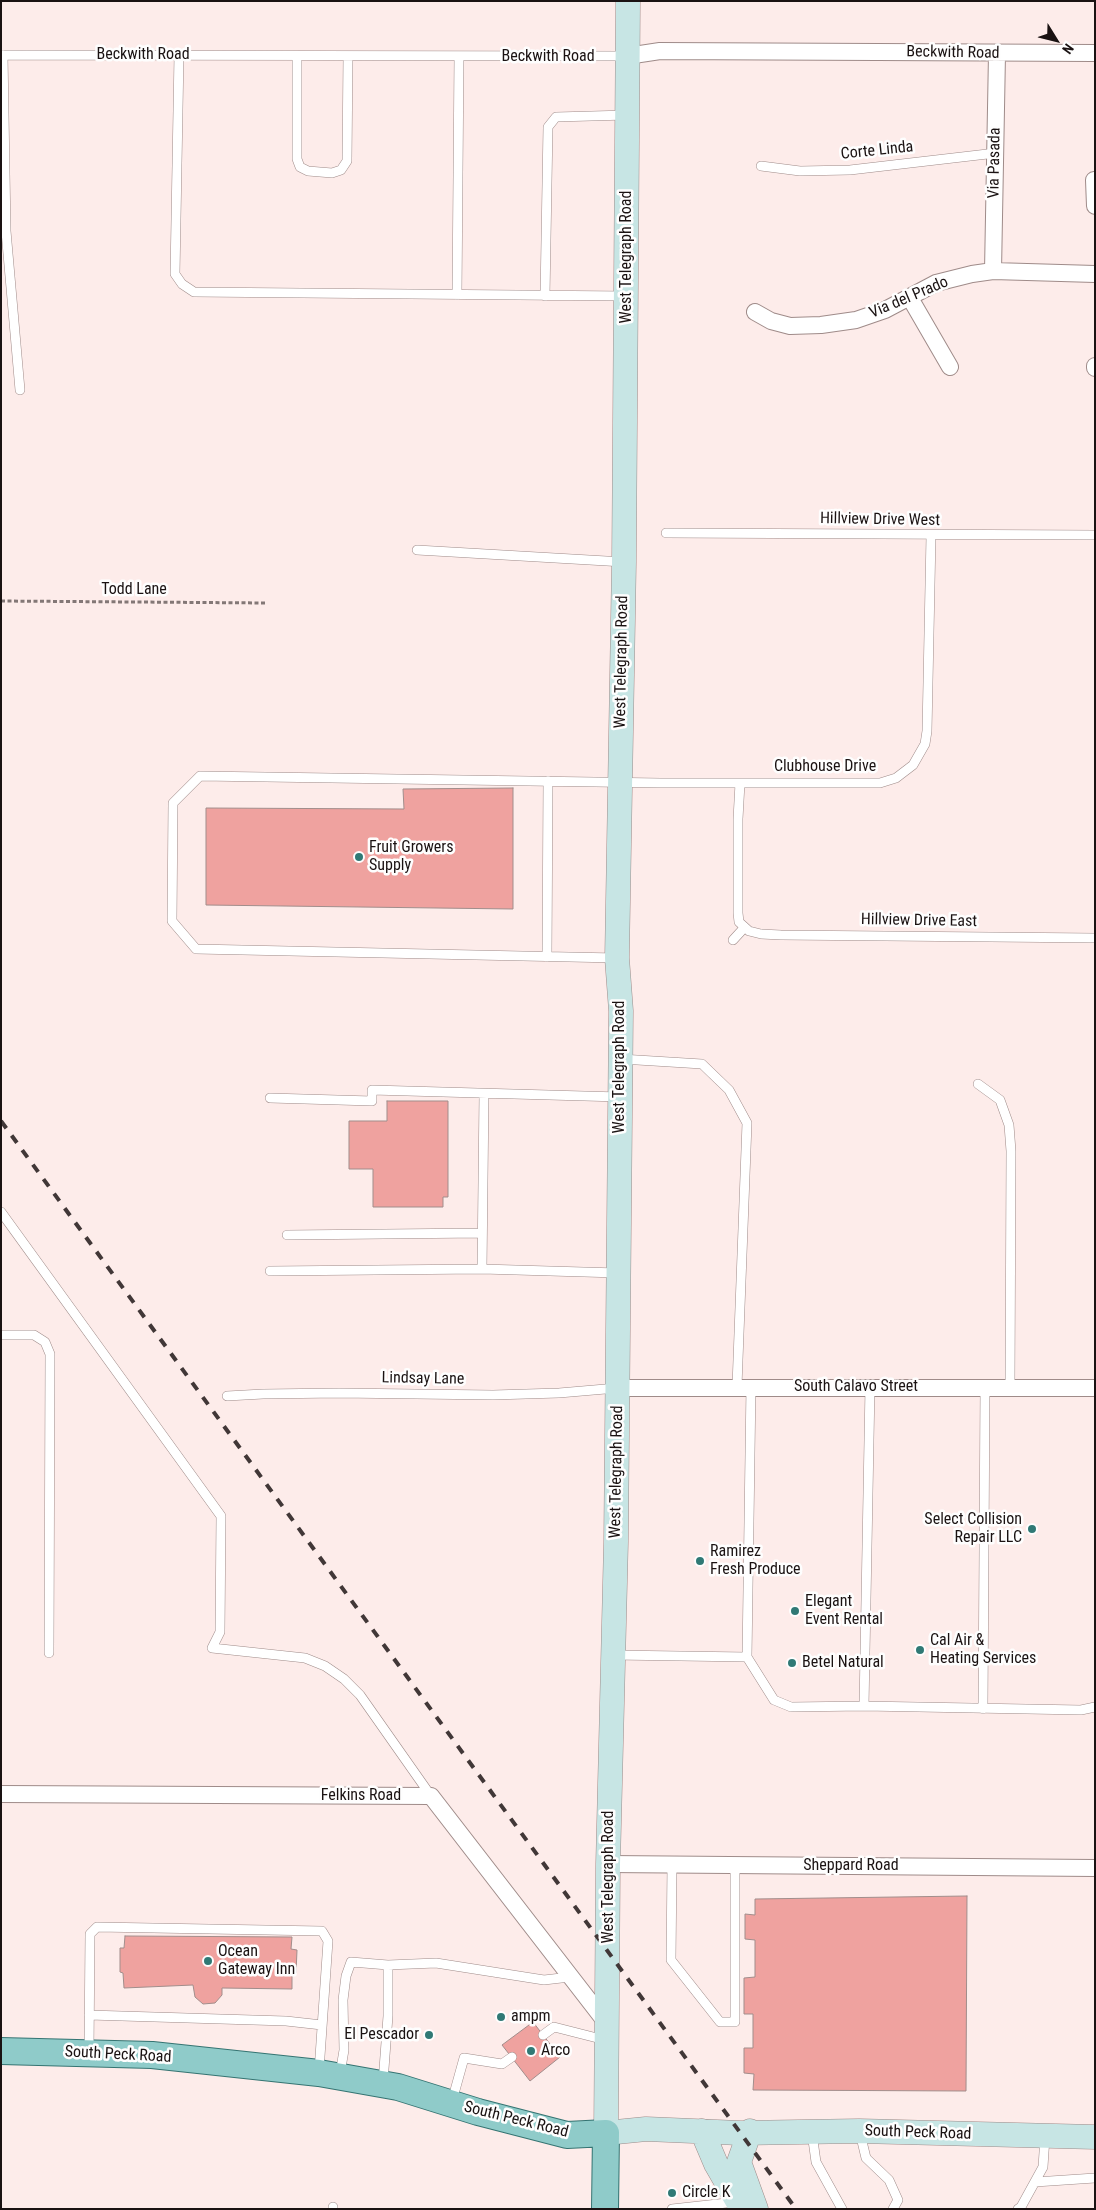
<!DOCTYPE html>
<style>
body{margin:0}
#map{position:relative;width:1096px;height:2210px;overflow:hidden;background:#fdecea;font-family:"Roboto Condensed",sans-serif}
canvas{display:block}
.frame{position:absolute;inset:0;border:2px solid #1a1212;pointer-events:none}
.north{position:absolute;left:1031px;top:15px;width:50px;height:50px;-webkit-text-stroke:4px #fefefe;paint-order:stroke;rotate:126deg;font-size:14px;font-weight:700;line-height:20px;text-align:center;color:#1a1212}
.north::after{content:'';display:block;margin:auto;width:18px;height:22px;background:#1a1212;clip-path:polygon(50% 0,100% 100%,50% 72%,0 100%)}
</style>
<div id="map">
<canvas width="1096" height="2210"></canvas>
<div class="frame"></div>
<div class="north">N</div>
</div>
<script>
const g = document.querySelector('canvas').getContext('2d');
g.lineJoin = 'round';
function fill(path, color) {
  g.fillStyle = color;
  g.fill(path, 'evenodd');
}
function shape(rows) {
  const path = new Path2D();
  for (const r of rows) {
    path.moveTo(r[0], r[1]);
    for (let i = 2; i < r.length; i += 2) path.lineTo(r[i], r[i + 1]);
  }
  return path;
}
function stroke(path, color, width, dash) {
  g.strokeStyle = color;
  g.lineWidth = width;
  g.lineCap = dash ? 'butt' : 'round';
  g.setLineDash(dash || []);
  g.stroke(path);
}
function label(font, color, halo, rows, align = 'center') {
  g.font = font + ' "Roboto Condensed",sans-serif';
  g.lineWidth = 5;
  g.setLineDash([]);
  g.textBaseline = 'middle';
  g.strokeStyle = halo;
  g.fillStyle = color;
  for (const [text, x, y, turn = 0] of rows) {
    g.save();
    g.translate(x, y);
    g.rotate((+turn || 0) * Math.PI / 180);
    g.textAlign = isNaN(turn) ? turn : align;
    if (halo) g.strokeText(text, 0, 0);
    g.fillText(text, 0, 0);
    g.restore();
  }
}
const building = shape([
 [513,788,513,909,206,905,206,808,404,809,403,789,513,788],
 [387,1101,448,1101,448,1197,443,1197,443,1207,373,1207,373,1169,349,1169,349,1121,387,1121,387,1101],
 [967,1896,966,2091,753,2090,754,2074,744,2073,744,2048,753,2048,753,2014,744,2014,744,1978,755,1977,755,1940,745,1939,745,1914,755,1915,755,1899,967,1896],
 [125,1936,292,1937,291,1949,297,1950,296,1973,292,1973,292,1989,222,1988,222,1995,215,2003,203,2004,195,1997,193,1985,124,1988,123,1973,120,1972,120,1948,124,1948,125,1936],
 [533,2022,560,2057,530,2081,502,2045,533,2022]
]);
fill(building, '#efa29f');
stroke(building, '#a18d8b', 1);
const lane = shape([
 [1,55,627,56],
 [3,55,6,231,20,390],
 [179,55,175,274,182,284,194,292,626,296],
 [297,56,297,159,300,167,308,171,332,173,341,170,347,161,348,56],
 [761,166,800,171,850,170,996,153],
 [457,295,459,56],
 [545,296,548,127,556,117,627,115],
 [666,533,1095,535],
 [417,550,624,562],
 [740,783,738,819,738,913,739,922,749,931,761,934,781,935,1095,938],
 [733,940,744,928],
 [547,957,548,781],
 [616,958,196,949,172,921,173,803,200,776,661,783,880,783,896,778,913,765,925,744,927,731,931,536],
 [621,1059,702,1064,729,1090,747,1123,737,1386],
 [978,1084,1000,1100,1009,1125,1011,1151,1010,1387],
 [270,1098,372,1101,372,1090,620,1097],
 [1,1212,221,1516,220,1632,212,1648,305,1658,325,1666,344,1679,360,1695,431,1796],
 [287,1235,482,1233],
 [482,1269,484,1094],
 [270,1271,482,1269,618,1273],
 [1,1335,34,1335,45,1342,50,1354,49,1653],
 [751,1386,747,1657,774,1700,791,1707,864,1706],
 [870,1387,864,1706,1081,1710,1095,1707],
 [227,1396,263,1394,339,1393,493,1395,559,1393,617,1388],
 [614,1655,747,1657],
 [983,1709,985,1387],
 [672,1865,671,1960,720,2022,735,2022,735,1865],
 [89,2015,286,2021,322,2025],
 [543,2035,554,2027,605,2040],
 [89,2052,90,1934,97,1927,322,1931,328,1941,319,2071],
 [340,2074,344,2050,343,2000,346,1976,351,1962,388,1965,436,1963,544,1980,570,1977],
 [383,2082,388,2016,388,1965],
 [452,2101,464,2058,502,2064,512,2057],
 [812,2133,816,2162,842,2209],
 [860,2133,866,2158,889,2180,898,2200,893,2209],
 [1035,2182,1095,2178],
 [333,2209,333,2207],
 [672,2209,736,2202],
 [1018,2209,1021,2207,1043,2167,1045,2137]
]);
const street = shape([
 [627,56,660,51,1095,53],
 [1094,180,1095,206],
 [993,271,997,54],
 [910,298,950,367],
 [755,312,771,321,790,326,821,325,856,320,885,310,936,283,972,274,993,271,1095,274],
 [1095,368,1095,366],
 [618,1388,1095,1388],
 [1,1794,431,1796,608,2025],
 [608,1864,1095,1868]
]);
const secondary = shape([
 [628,1,624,562,617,958,621,1011,616,1542,608,1864,606,2133,646,2129,740,2133,859,2131,1095,2137],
 [702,2131,716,2164,742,2209],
 [750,2131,739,2162,756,2209]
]);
const primary = shape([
 [1,2051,152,2055,319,2073,398,2087,478,2112,567,2135,606,2133,605,2209]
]);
stroke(lane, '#9f8b89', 10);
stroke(street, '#9f8b89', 18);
stroke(secondary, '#9f8b89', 25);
stroke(primary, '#357472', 28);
stroke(shape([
 [1,601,267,603]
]), '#837776', 3, [4, 2.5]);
stroke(lane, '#fff', 9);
stroke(street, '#fff', 16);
stroke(secondary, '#c7e5e4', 24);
stroke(primary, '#8fcbc9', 26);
stroke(shape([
 [1,1121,796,2209]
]), '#413737', 4, [9, 9]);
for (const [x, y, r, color] of [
 [359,857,5,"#307975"],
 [1032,1529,5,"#307975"],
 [700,1561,5,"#307975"],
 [795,1611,5,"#307975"],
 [920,1650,5,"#307975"],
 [792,1663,5,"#307975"],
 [208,1961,5,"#307975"],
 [501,2017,5,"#307975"],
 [429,2035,5,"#307975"],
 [531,2051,5,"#307975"],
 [672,2193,5,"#307975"]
]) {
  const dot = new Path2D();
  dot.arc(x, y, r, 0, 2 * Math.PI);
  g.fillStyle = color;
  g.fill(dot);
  stroke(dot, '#fefefe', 2);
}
label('16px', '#1a1212', '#fefefe', [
 ["Beckwith Road",953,53,1],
 ["Beckwith Road",143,55],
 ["Beckwith Road",548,57],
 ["Corte Linda",877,151,-6],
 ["Via Pasada",995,163,-89],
 ["West Telegraph Road",627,257,-90],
 ["Via del Prado",909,298,-23],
 ["Hillview Drive West",880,520,1],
 ["Todd Lane",134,590],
 ["West Telegraph Road",622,662,-89],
 ["Clubhouse Drive",825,767],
 ["Hillview Drive East",919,921,1],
 ["West Telegraph Road",620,1067,-90],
 ["Lindsay Lane",423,1379,1],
 ["South Calavo Street",856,1387],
 ["West Telegraph Road",617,1472,-89],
 ["Felkins Road",361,1796],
 ["Sheppard Road",851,1866],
 ["West Telegraph Road",609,1877,-90],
 ["South Peck Road",118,2055,3],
 ["South Peck Road",516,2120,14],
 ["South Peck Road",918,2133,2]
]);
label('16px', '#1a1212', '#fefefe', [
 ["Fruit Growers",369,848],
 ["Supply",369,866],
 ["Select Collision",1022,1520,"right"],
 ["Repair LLC",1022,1538,"right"],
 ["Ramirez",710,1552],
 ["Fresh Produce",710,1570],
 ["Elegant",805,1602],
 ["Event Rental",805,1620],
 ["Cal Air &",930,1641],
 ["Heating Services",930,1659],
 ["Betel Natural",802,1663],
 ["Ocean",218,1952],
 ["Gateway Inn",218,1970],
 ["ampm",511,2017],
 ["El Pescador",419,2035,"right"],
 ["Arco",541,2051],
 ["Circle K",682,2193]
], 'left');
</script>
